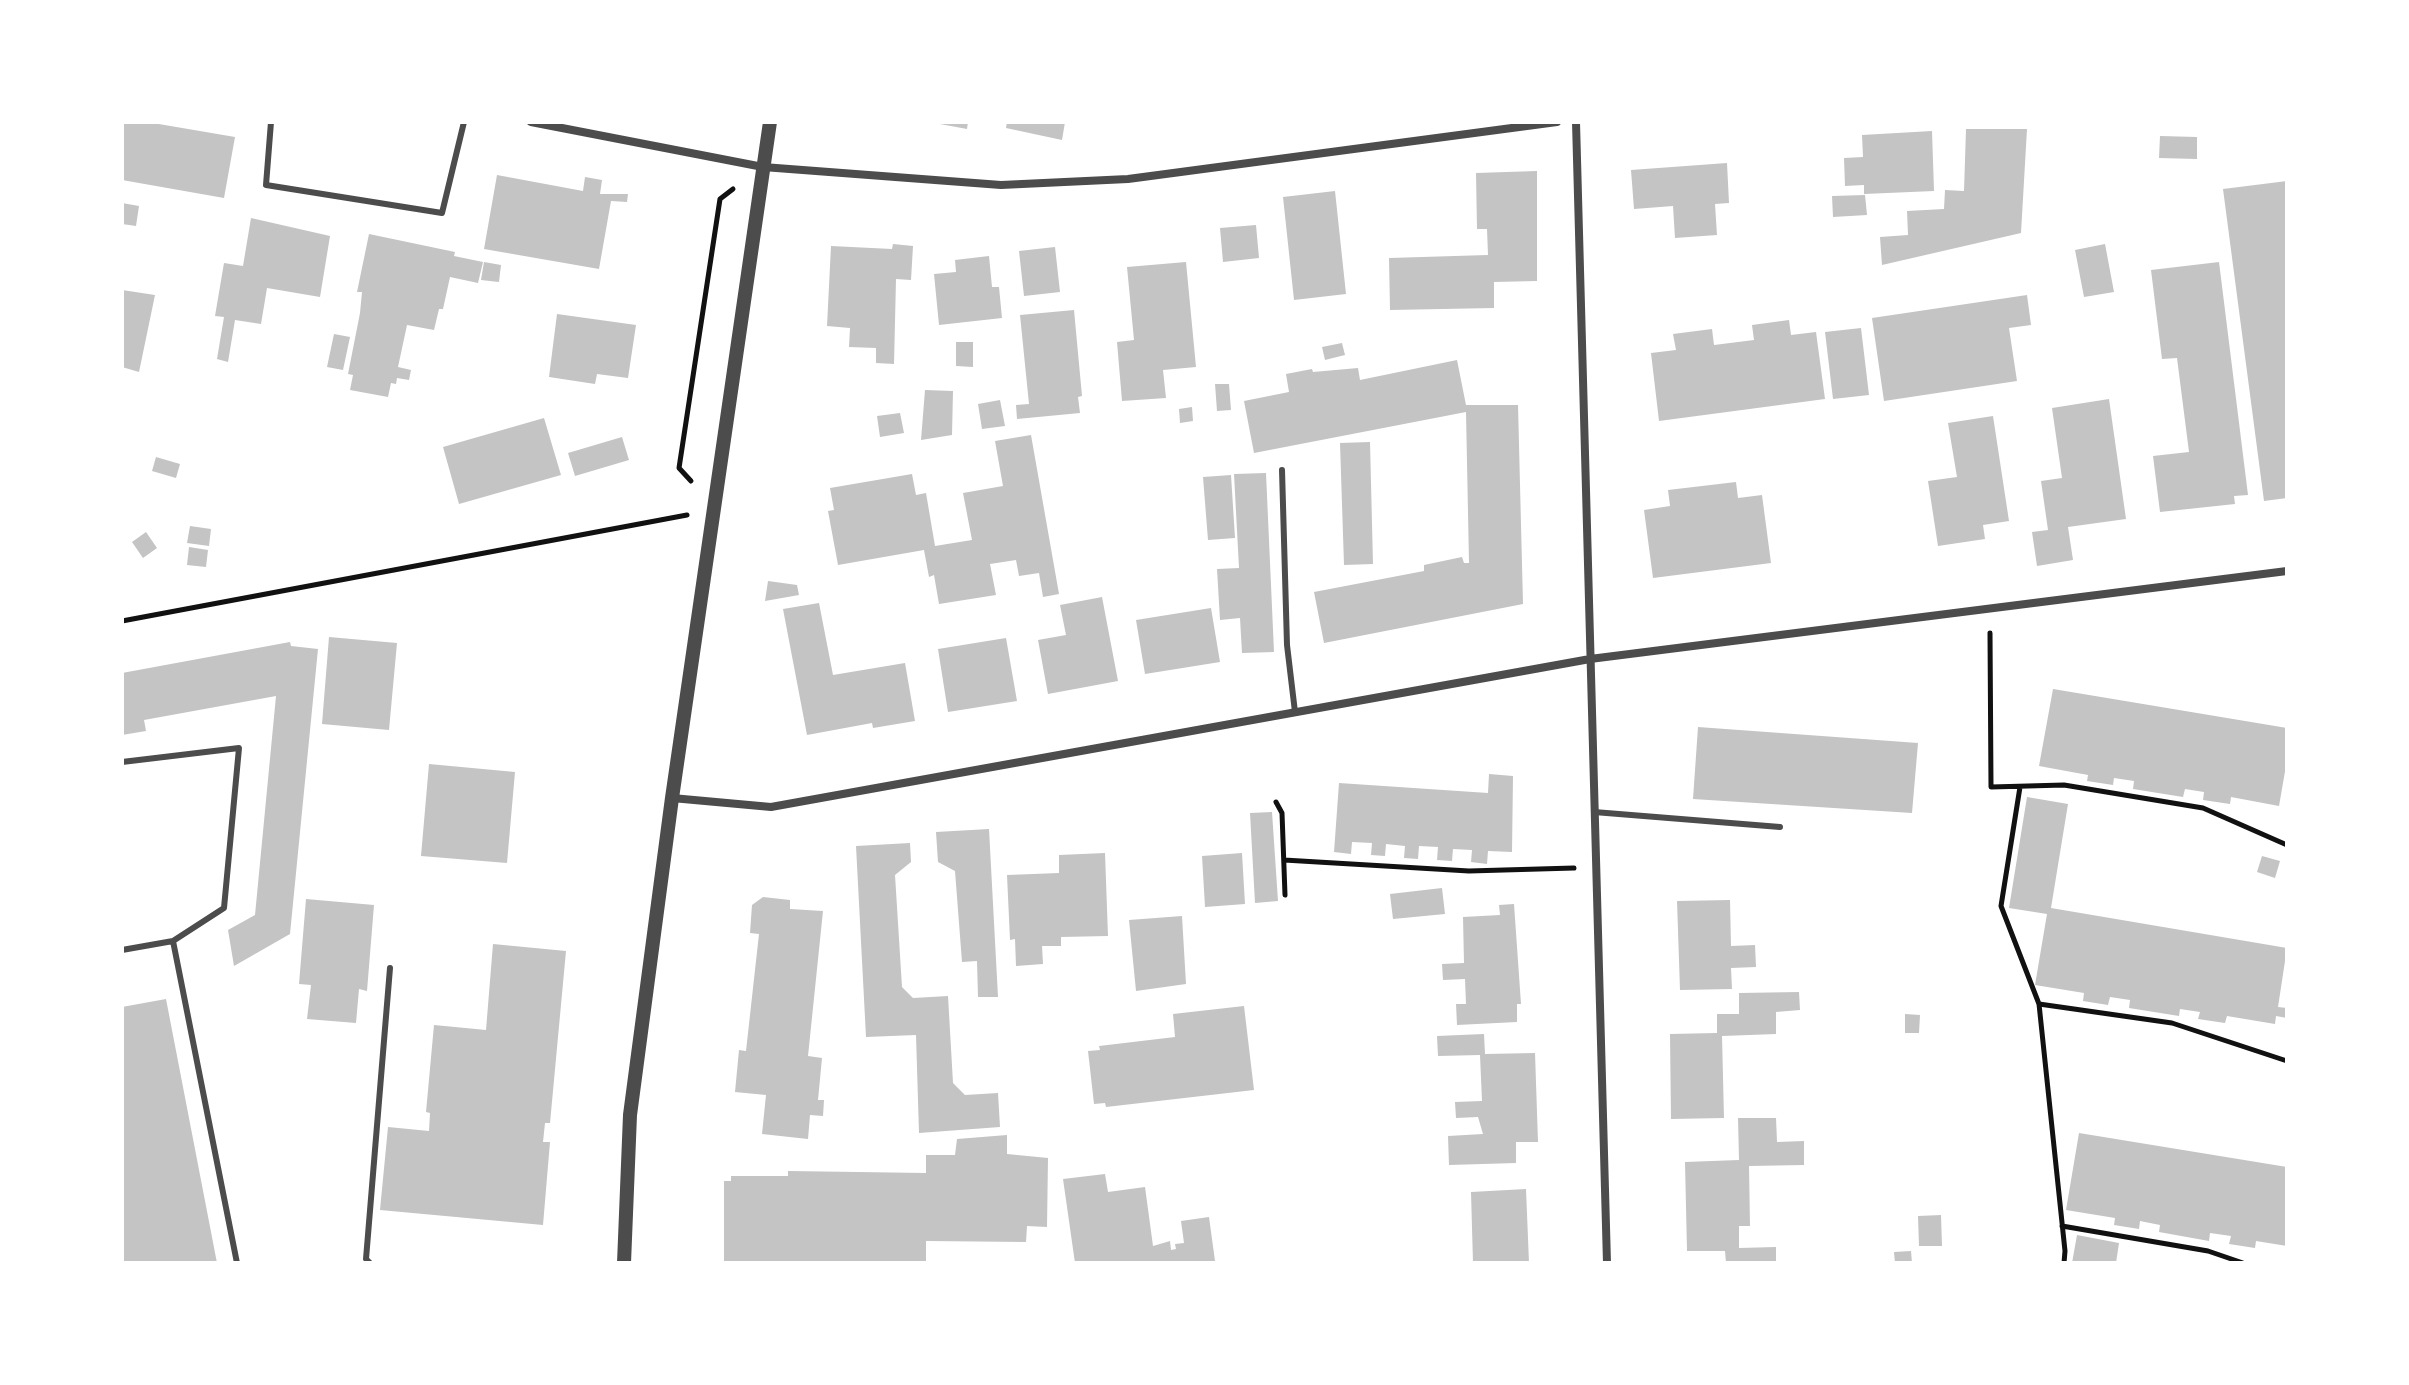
<!DOCTYPE html>
<style>
body{margin:0}
#map{position:relative;width:2409px;height:1385px;overflow:hidden;background:#fff;font-family:Roboto,sans-serif}
canvas{display:block}
.frame{position:absolute;inset:0;border:124px solid #fff;pointer-events:none}
</style>
<div id="map">
<canvas width="2409" height="1385"></canvas>
<div class="frame"></div>
</div>
<script>
const g = document.querySelector('canvas').getContext('2d');
g.lineJoin = 'round';
function fill(path, color) {
  g.fillStyle = color;
  g.fill(path, 'evenodd');
}
function shape(rows) {
  const path = new Path2D();
  for (const r of rows) {
    path.moveTo(r[0], r[1]);
    for (let i = 2; i < r.length; i += 2) path.lineTo(r[i], r[i + 1]);
  }
  return path;
}
function stroke(path, color, width, dash) {
  g.strokeStyle = color;
  g.lineWidth = width;
  g.lineCap = dash ? 'butt' : 'round';
  g.setLineDash(dash || []);
  g.stroke(path);
}
fill(shape([
 [122,122,147,122,235,137,224,198,122,180],
 [929,122,968,122,967,129],
 [1007,122,1065,122,1062,140,1006,128],
 [1966,129,2027,129,2021,233,1882,265,1880,237,1908,235,1907,211,1944,209,1945,190,1964,191],
 [1932,131,1934,191,1864,194,1864,185,1845,186,1844,158,1863,157,1862,135],
 [2160,136,2197,137,2197,159,2159,158],
 [1727,163,1729,203,1715,204,1717,235,1675,238,1673,206,1634,209,1631,170],
 [1537,171,1537,281,1494,282,1494,308,1390,310,1389,258,1488,255,1487,229,1477,229,1476,173],
 [497,175,583,191,585,177,602,180,600,194,628,194,627,202,611,201,599,269,484,249],
 [2287,181,2287,498,2264,501,2223,189],
 [1335,191,1346,294,1294,300,1283,197],
 [1865,195,1867,215,1833,217,1832,196],
 [122,203,139,206,136,226,122,224],
 [251,218,330,236,320,297,267,288,261,324,235,320,228,362,217,359,224,317,215,316,224,263,243,266],
 [1256,225,1259,258,1223,262,1220,228],
 [369,234,455,252,454,256,483,262,478,283,450,277,443,309,439,309,434,330,407,325,398,367,411,370,409,380,397,378,396,384,391,383,388,397,350,390,353,375,348,374,360,313,362,292,357,292],
 [893,244,913,246,911,280,896,279,894,364,876,363,876,348,849,347,850,328,827,326,831,246,892,249],
 [2105,244,2114,292,2084,297,2075,250],
 [1055,247,1060,292,1024,296,1019,251],
 [989,256,992,287,999,287,1002,318,939,325,934,274,956,272,955,260],
 [484,262,501,265,499,282,481,280],
 [1186,262,1196,367,1163,370,1166,398,1122,401,1117,342,1134,340,1127,267],
 [2219,262,2248,495,2234,496,2235,504,2160,512,2153,456,2189,452,2177,358,2162,359,2151,270],
 [122,290,155,295,139,372,122,367],
 [2027,295,2031,325,2009,328,2017,381,1884,401,1872,318],
 [1074,310,1082,396,1078,397,1080,413,1017,419,1016,405,1029,404,1020,315],
 [557,314,636,325,628,378,597,374,595,384,549,377],
 [1789,320,1791,335,1816,332,1825,399,1659,421,1651,353,1676,350,1673,334,1712,329,1714,345,1754,340,1752,325],
 [1861,328,1869,395,1833,399,1825,332],
 [334,334,350,337,343,370,327,367],
 [956,342,973,342,973,367,956,366],
 [1342,343,1345,355,1325,360,1322,347],
 [1457,360,1466,405,1518,405,1523,604,1324,643,1314,592,1424,571,1424,565,1462,557,1464,563,1469,563,1466,412,1254,453,1244,401,1289,392,1286,374,1312,369,1313,372,1358,368,1360,380],
 [1215,384,1229,384,1231,410,1217,411],
 [925,390,953,391,952,435,921,440],
 [2109,399,2126,519,2068,527,2073,560,2037,566,2032,532,2048,530,2041,481,2062,478,2052,408],
 [1000,400,1005,426,982,429,978,404],
 [1192,407,1193,421,1180,423,1179,409],
 [900,413,904,433,880,437,877,416],
 [1993,416,2009,521,1983,525,1985,539,1938,546,1928,481,1957,477,1948,423],
 [544,418,561,475,459,504,443,447],
 [1031,435,1059,594,1043,597,1039,573,1019,576,1016,560,990,564,996,595,939,604,934,575,929,577,924,550,838,565,828,511,834,510,830,488,912,474,916,495,926,493,935,546,972,540,963,493,1003,486,995,441],
 [622,437,629,460,575,476,568,453],
 [1370,442,1373,564,1344,565,1340,443],
 [156,457,180,464,176,478,152,471],
 [1266,473,1274,652,1242,653,1240,618,1220,620,1217,569,1239,568,1234,474],
 [1231,475,1235,538,1208,540,1203,477],
 [1736,482,1738,498,1762,495,1771,563,1653,578,1644,510,1670,506,1668,490],
 [190,526,211,529,209,546,187,543],
 [146,532,157,548,143,558,132,542],
 [189,547,208,550,206,567,187,565],
 [768,581,797,585,799,595,765,601],
 [1102,597,1118,681,1048,694,1038,640,1066,635,1060,605],
 [819,603,833,675,905,663,915,721,873,728,872,723,807,735,783,609],
 [1211,608,1220,662,1145,674,1136,620],
 [329,637,397,643,389,730,322,724],
 [1006,638,1017,701,948,712,938,649],
 [290,642,291,646,318,649,290,934,234,966,228,930,255,915,276,696,144,720,146,731,122,735,122,673],
 [2053,689,2287,728,2287,760,2279,806,2231,797,2230,804,2203,800,2204,792,2185,789,2183,797,2133,789,2134,781,2114,778,2113,785,2087,781,2088,775,2039,766],
 [1698,727,1918,743,1912,813,1693,799],
 [429,764,515,772,507,863,421,856],
 [1489,774,1513,776,1512,852,1488,851,1487,864,1471,862,1472,850,1453,849,1452,861,1437,860,1438,847,1419,846,1418,859,1404,858,1405,846,1386,844,1385,856,1371,855,1372,843,1352,842,1351,854,1334,852,1339,783,1488,793],
 [2027,797,2068,804,2051,908,2287,948,2278,1007,2287,1008,2287,1018,2276,1016,2275,1024,2227,1016,2225,1023,2198,1019,2200,1012,2180,1009,2179,1016,2129,1008,2130,1000,2110,997,2108,1005,2083,1001,2084,993,2035,985,2047,914,2009,908],
 [1272,812,1278,901,1255,903,1250,813],
 [989,829,998,997,978,997,977,961,962,962,955,871,938,862,936,832],
 [910,843,911,862,895,875,902,987,913,998,948,996,953,1083,965,1095,998,1093,1000,1127,919,1133,916,1035,866,1037,856,846],
 [1105,853,1108,936,1061,937,1061,946,1042,946,1043,964,1016,966,1015,939,1010,940,1007,875,1059,873,1059,855],
 [1242,853,1245,904,1205,907,1202,856],
 [2262,856,2280,861,2275,878,2257,872],
 [1442,888,1445,914,1393,919,1390,894],
 [763,897,790,900,790,909,823,911,808,1056,822,1058,818,1100,824,1100,823,1116,810,1115,808,1139,762,1134,766,1095,735,1092,739,1050,746,1051,759,934,750,933,752,905],
 [306,899,374,905,367,991,359,989,356,1023,307,1019,311,985,299,984],
 [1730,900,1731,946,1755,945,1756,967,1731,968,1732,989,1680,990,1677,901],
 [1514,904,1521,1004,1517,1004,1517,1022,1457,1025,1456,1004,1466,1004,1465,979,1443,980,1442,964,1464,963,1463,917,1500,915,1499,905],
 [1182,916,1186,984,1136,991,1129,920],
 [493,944,566,951,550,1123,545,1123,543,1142,550,1142,543,1225,380,1210,388,1127,429,1131,430,1113,426,1112,434,1025,486,1030],
 [1799,992,1800,1010,1776,1012,1776,1034,1722,1036,1724,1118,1671,1119,1670,1034,1717,1033,1717,1014,1739,1014,1739,993],
 [166,999,217,1263,122,1263,122,1007],
 [1244,1006,1254,1090,1106,1107,1105,1103,1094,1104,1088,1051,1100,1050,1099,1046,1175,1037,1173,1014],
 [1905,1014,1920,1015,1919,1033,1905,1033],
 [1484,1034,1485,1054,1535,1053,1538,1142,1516,1142,1516,1163,1449,1165,1448,1136,1483,1134,1478,1117,1456,1118,1455,1102,1482,1101,1480,1055,1438,1056,1437,1036],
 [1738,1118,1776,1118,1777,1142,1804,1141,1804,1165,1749,1166,1750,1226,1739,1226,1739,1248,1776,1247,1776,1263,1726,1263,1725,1251,1687,1251,1685,1162,1739,1160],
 [2079,1133,2287,1167,2287,1246,2256,1241,2255,1248,2229,1244,2231,1236,2210,1233,2209,1241,2159,1232,2160,1225,2140,1221,2139,1229,2114,1225,2115,1218,2066,1210],
 [1007,1135,1007,1154,1048,1158,1047,1227,1027,1226,1026,1242,926,1241,926,1263,724,1263,724,1181,731,1181,731,1176,788,1176,788,1171,926,1173,926,1155,955,1155,957,1139],
 [1105,1174,1108,1192,1145,1187,1153,1246,1170,1241,1171,1250,1176,1249,1175,1244,1184,1243,1181,1221,1209,1217,1215,1261,1075,1263,1063,1179],
 [1526,1189,1529,1263,1473,1263,1471,1192],
 [1941,1215,1942,1246,1919,1246,1918,1216],
 [2077,1235,2119,1243,2116,1263,2072,1263],
 [1911,1251,1912,1263,1895,1263,1894,1252]
]), '#c4c4c4');
stroke(shape([
 [691,481,679,468,720,199,733,189],
 [122,621,687,515],
 [1990,633,1991,787,2064,785,2203,808,2287,845],
 [2020,787,2001,906,2039,1004,2065,1251,2064,1263],
 [1276,802,1282,813,1285,895],
 [1284,860,1469,871,1574,868],
 [2039,1004,2172,1023,2287,1061],
 [2062,1226,2208,1251,2243,1263]
]), '#111', 5);
stroke(shape([
 [271,122,266,185,442,213,464,122],
 [1282,470,1287,645,1295,712],
 [122,762,239,748,224,908,173,941],
 [1594,812,1780,827],
 [122,950,173,941,237,1263],
 [370,1263,366,1259,390,968]
]), '#4c4c4c', 6);
stroke(shape([
 [531,122,763,167,1001,185,1128,179,1557,122],
 [1576,122,1607,1263],
 [672,798,771,807,1590,659,2287,571]
]), '#4c4c4c', 8);
stroke(shape([
 [624,1263,630,1115,672,798,770,122]
]), '#4c4c4c', 14);
</script>
